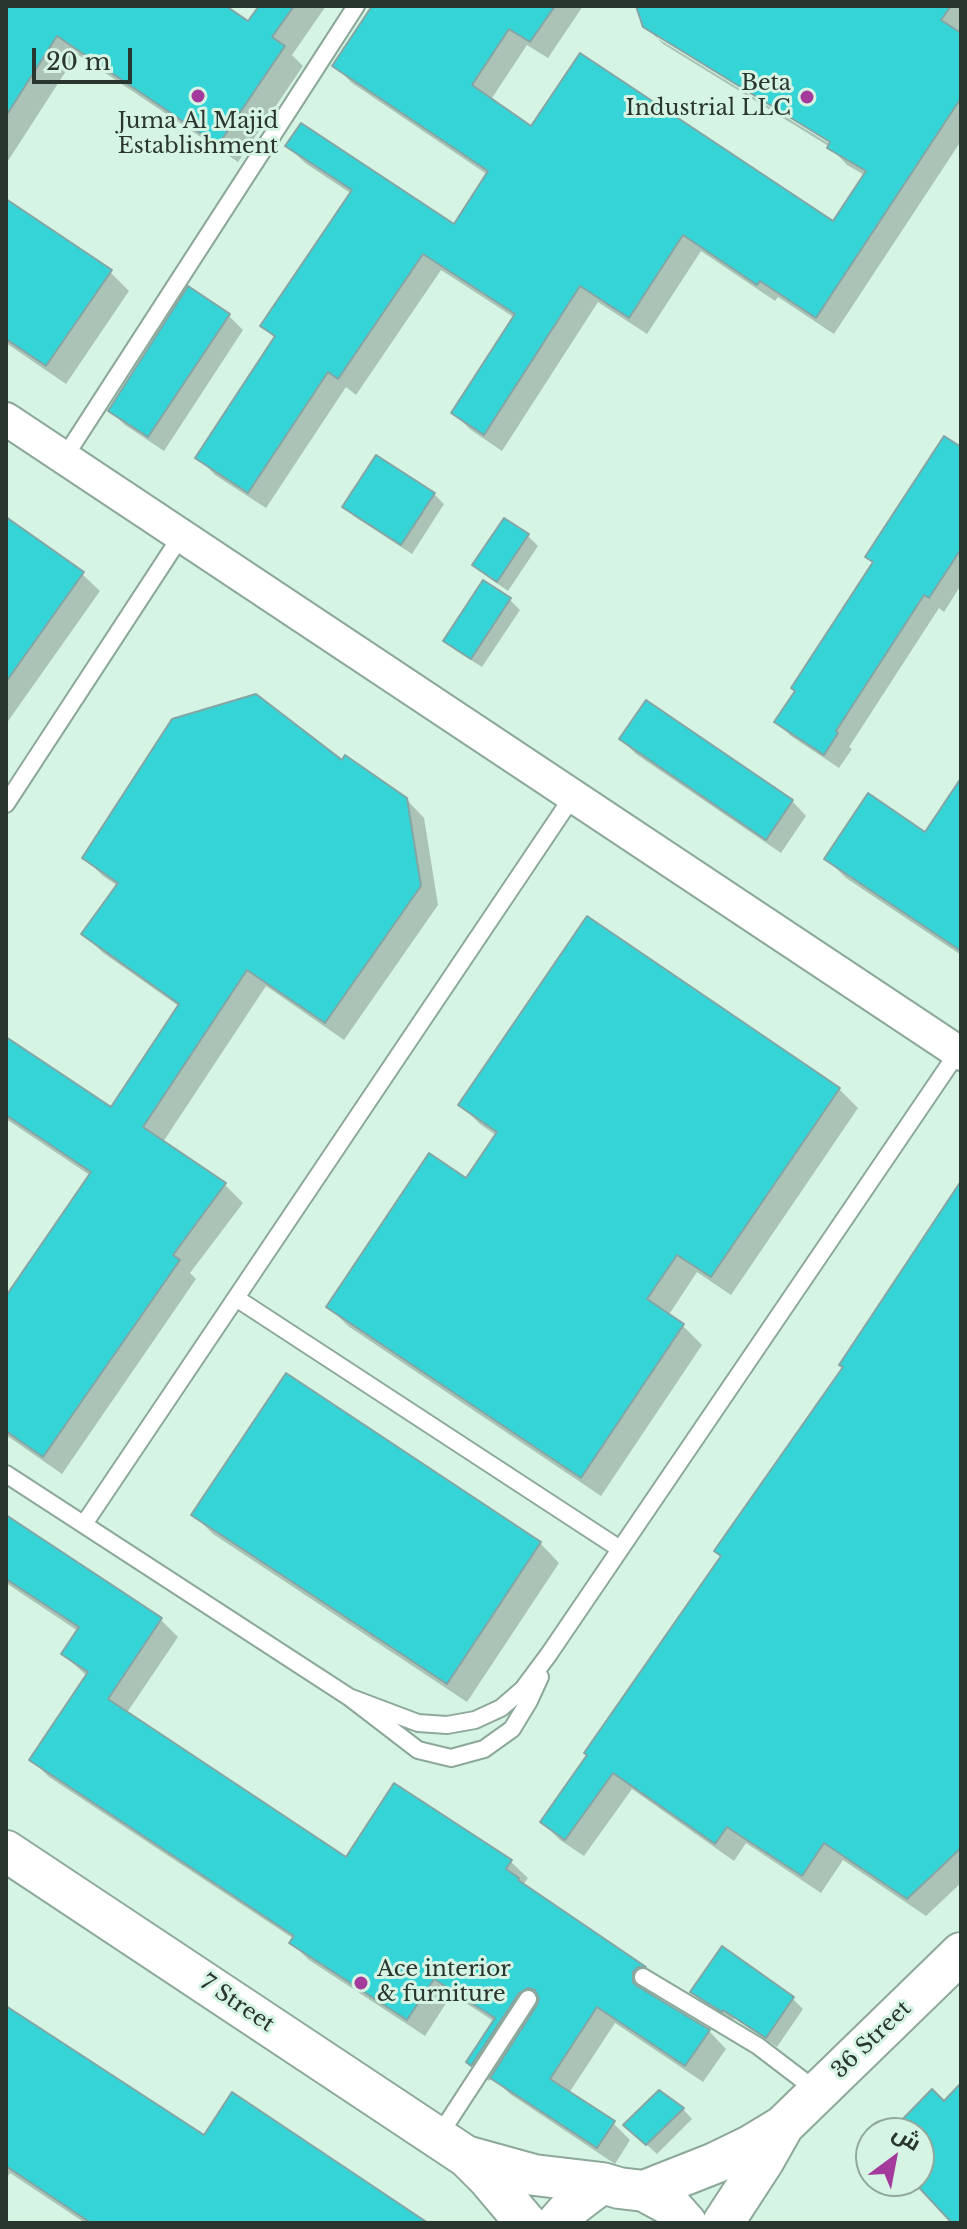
<!DOCTYPE html>
<meta charset="utf-8">
<style>
body{margin:0}
#map{position:relative;width:967px;height:2229px;overflow:hidden;background:#d6f4e4;font-family:"Libre Baskerville",Cairo,serif}
canvas{display:block}
.frame{position:absolute;inset:0;border:8px solid #29352f;pointer-events:none}
.north{position:absolute;left:855px;top:2117px;width:80px;height:80px;box-sizing:border-box;background:#d6f4e4;border:2px solid #91a89c;border-radius:50%;rotate:32deg;font-size:22px;font-weight:700;line-height:32px;text-align:center;color:#29352f}
.north::after{content:'';display:block;margin:auto;width:28px;height:36px;background:#a43a9b;clip-path:polygon(50% 0,100% 100%,50% 72%,0 100%)}
.scale{position:absolute;left:32px;top:48px;width:100px;height:36px;box-sizing:border-box;border:4px solid #29352f;border-top:0;padding-left:10px;font-size:24px;line-height:28px;white-space:nowrap;color:#29352f;-webkit-text-stroke:6px #d6f4e4;paint-order:stroke}
</style>
<div id="map">
<canvas width="967" height="2229"></canvas>
<div class="frame"></div>
<div class="north">ش</div>
<div class="scale">20 m</div>
</div>
<script>
const g = document.querySelector('canvas').getContext('2d');
g.lineJoin = 'round';
function fill(path, color) {
  g.fillStyle = color;
  g.fill(path, 'evenodd');
}
function shape(rows) {
  const path = new Path2D();
  for (const r of rows) {
    path.moveTo(r[0], r[1]);
    for (let i = 2; i < r.length; i += 2) path.lineTo(r[i], r[i + 1]);
  }
  return path;
}
function stroke(path, color, width, dash) {
  g.strokeStyle = color;
  g.lineWidth = width;
  g.lineCap = dash ? 'butt' : 'round';
  g.setLineDash(dash || []);
  g.stroke(path);
}
function label(font, color, halo, rows, align = 'center') {
  g.font = font + ' "Libre Baskerville",serif';
  g.lineWidth = 6;
  g.setLineDash([]);
  g.textBaseline = 'middle';
  g.strokeStyle = halo;
  g.fillStyle = color;
  for (const [text, x, y, turn = 0] of rows) {
    g.save();
    g.translate(x, y);
    g.rotate((+turn || 0) * Math.PI / 180);
    g.textAlign = isNaN(turn) ? turn : align;
    if (halo) g.strokeText(text, 0, 0);
    g.fillText(text, 0, 0);
    g.restore();
  }
}
fill(shape([
 [6,6,222,6,249,24,261,6,326,6,292,55,303,66,238,162,77,54,6,164],
 [375,6,583,6,548,58,527,45,490,101,531,129,834,224,866,176,847,165,830,147,663,44,645,26,639,6,961,6,961,141,834,334,778,297,775,301,701,251,647,334,598,302,502,451,471,430,453,413,515,318,441,270,356,395,346,387,266,508,215,475,198,457,276,339,263,326,352,194,305,163,288,146,455,227,488,175,352,83,335,66],
 [657,34,840,146,838,149,657,38],
 [6,201,110,272,129,291,66,384,6,343],
 [228,315,243,330,164,451,125,425,110,410],
 [961,449,961,585,944,612,939,608,849,747,852,749,839,768,791,736,776,722,874,563,867,557],
 [434,494,444,504,412,554,355,517,345,507],
 [6,520,82,574,100,591,6,724],
 [505,520,528,536,538,546,508,591,485,575,475,565],
 [510,600,520,610,482,667,455,650,445,640],
 [621,739,792,801,806,816,781,853,636,754],
 [343,763,406,799,424,818,438,905,344,1040,266,986,163,1142,225,1185,243,1203,190,1273,196,1279,62,1474,6,1435,6,1300,91,1176,6,1119,6,1039,112,1110,180,1007,102,952,84,934,118,886,103,876,85,858],
 [961,790,961,955,846,878,826,858,926,835],
 [839,1089,858,1108,731,1295,697,1272,668,1316,683,1326,702,1345,601,1496,348,1326,329,1307,467,1181,497,1136,480,1124,461,1105],
 [961,1184,961,1883,926,1916,843,1860,821,1893,746,1843,734,1861,632,1789,584,1856,560,1840,542,1822,723,1557],
 [286,1376,540,1543,559,1563,467,1702,213,1534,194,1515],
 [6,1518,161,1620,178,1637,126,1714,346,1860,510,1861,528,1878,523,1885,526,1888,644,1968,660,1983,650,1990,650,1996,709,2031,726,2049,703,2082,615,2023,569,2093,613,2123,630,2140,615,2164,510,2094,492,2077,489,2081,486,2079,469,2062,495,2022,452,1994,425,2036,309,1960,292,1943,294,1939,49,1777,32,1760,87,1676,63,1654,78,1631,6,1583],
 [723,1949,793,1999,803,2009,777,2047,734,2018,733,2020,702,2002,692,1992],
 [6,2008,204,2137,425,2223,85,2223,10,2173,6,2179],
 [683,2109,692,2119,657,2154,636,2135]
]), '#0003');
const building = shape([
 [6,6,226,6,248,21,259,6,294,6,272,37,285,46,218,145,57,36,6,116,6,6],
 [372,6,555,6,530,42,509,29,472,85,531,126,580,53,833,221,866,171,827,148,830,142,643,27,636,6,951,6,941,20,961,33,961,98,816,318,760,281,757,285,683,235,629,318,580,286,484,435,451,413,515,314,423,254,338,379,328,372,248,493,195,458,275,336,260,326,352,190,285,146,301,123,454,224,488,171,332,66,372,6],
 [6,199,112,270,46,366,6,339,6,199],
 [188,286,230,314,148,437,108,411,188,286],
 [944,436,961,447,961,549,929,598,924,595,836,731,838,733,824,755,774,722,795,691,791,688,873,562,865,557,944,436],
 [376,455,435,493,401,545,342,507,376,455],
 [6,517,84,572,6,682,6,517],
 [504,518,529,534,497,582,472,565,504,518],
 [483,580,511,598,471,659,443,641,483,580],
 [256,694,342,760,345,755,407,798,421,886,325,1023,247,970,143,1127,226,1183,173,1255,180,1260,43,1457,6,1431,6,1296,91,1172,6,1115,6,1037,111,1107,179,1004,81,934,118,883,82,858,172,719,256,694],
 [646,700,793,800,766,840,619,739,646,700],
 [961,778,961,951,824,859,868,793,925,832,961,778],
 [587,916,840,1088,711,1277,677,1255,647,1299,684,1324,581,1478,326,1307,429,1153,466,1178,497,1132,458,1105,587,916],
 [961,1181,961,1848,907,1899,824,1843,802,1876,727,1827,715,1844,613,1773,565,1840,540,1822,587,1755,584,1753,721,1556,714,1551,843,1367,839,1365,961,1181],
 [286,1373,541,1542,447,1684,191,1515,286,1373],
 [6,1515,162,1618,108,1699,346,1857,394,1783,512,1860,506,1869,519,1878,518,1880,646,1967,638,1967,633,1972,633,1982,637,1986,710,2030,685,2066,597,2007,550,2079,615,2121,597,2148,490,2078,537,2005,539,1999,535,1990,528,1988,519,1993,471,2066,466,2062,495,2018,434,1979,407,2020,289,1943,294,1936,29,1760,88,1672,61,1654,79,1627,6,1579,6,1515],
 [722,1946,794,1997,766,2038,723,2010,722,2012,690,1992,722,1946],
 [6,2006,204,2135,232,2092,428,2223,91,2223,6,2166,6,2006],
 [961,2083,961,2223,952,2223,913,2181,919,2181,919,2133,882,2133,893,2123,896,2126,932,2089,944,2101,961,2083],
 [659,2090,684,2108,646,2145,623,2125,659,2090]
]);
fill(building, '#35d5d7');
stroke(building, '#82a5a5', 2);
const service = shape([
 [64,458,356,6],
 [6,804,181,536],
 [236,1298,620,1549],
 [6,1474,349,1697,418,1750,451,1758,484,1749,512,1729,529,1701,540,1677],
 [84,1524,573,796],
 [349,1697,418,1723,447,1725,475,1720,501,1708,523,1689,549,1654,958,1052],
 [643,1977,758,2046,817,2091],
 [438,2137,528,1999]
]);
const minor = shape([
 [6,419,961,1054]
]);
const tertiary = shape([
 [6,1851,467,2157,488,2178,526,2223],
 [469,2157,534,2175,602,2183],
 [644,2191,715,2163,750,2146,783,2126,961,1953],
 [557,2223,573,2205,602,2183,619,2188,644,2191,670,2205,686,2223],
 [723,2223,764,2160,781,2130]
]);
stroke(service, '#8ca899', 20);
stroke(minor, '#8ca899', 36);
stroke(tertiary, '#8ca899', 44);
stroke(service, '#fff', 16);
stroke(minor, '#fff', 32);
stroke(tertiary, '#fff', 40);
for (const [x, y, r, color] of [
 [198,96,8,"#a43a9b"],
 [807,97,8,"#a43a9b"],
 [361,1983,8,"#a43a9b"]
]) {
  const dot = new Path2D();
  dot.arc(x, y, r, 0, 2 * Math.PI);
  g.fillStyle = color;
  g.fill(dot);
  stroke(dot, '#d6f4e4', 3);
}
label('22px', '#29352f', '#d6f4e4', [
 ["Beta",791,84],
 ["Industrial LLC",791,109],
 ["Juma Al Majid",198,122,"center"],
 ["Establishment",198,147,"center"],
 ["Ace interior",377,1970,"left"],
 ["& furniture",377,1995,"left"]
], 'right');
label('22px', '#29352f', '#d6f4e4', [
 ["7 Street",237,2004,34],
 ["36 Street",872,2040,-44]
]);
</script>
